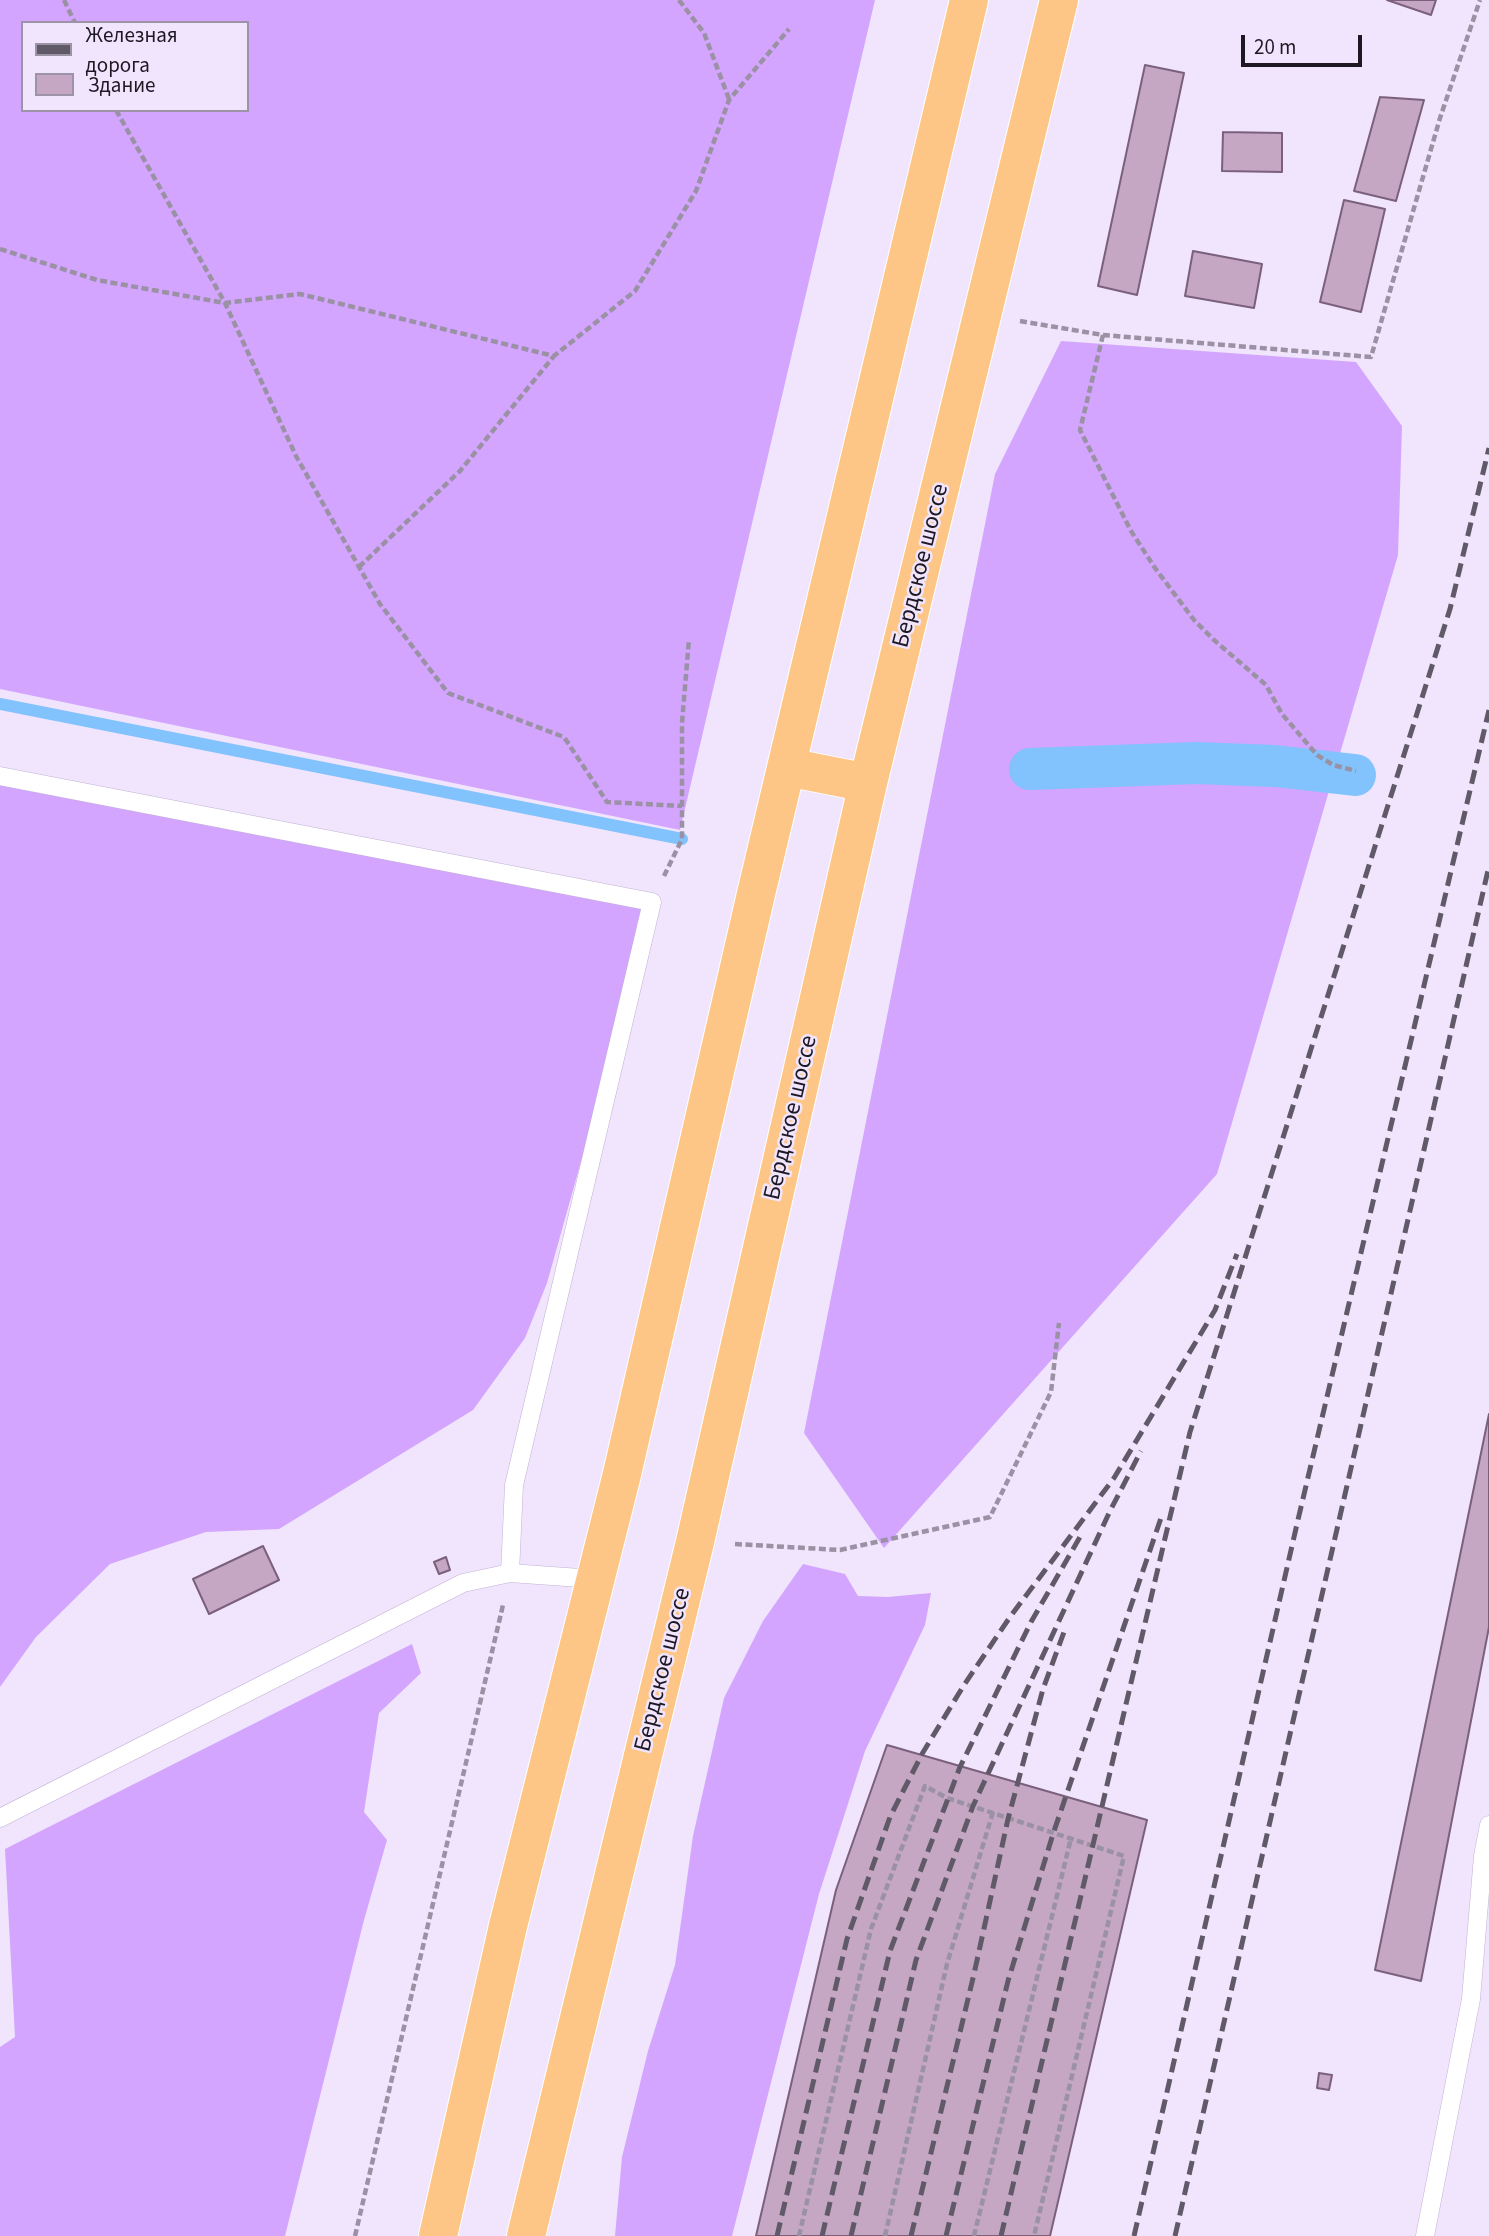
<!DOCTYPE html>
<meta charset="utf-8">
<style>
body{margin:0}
#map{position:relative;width:1489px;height:2236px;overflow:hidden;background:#f0e5fc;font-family:"Source Sans 3",sans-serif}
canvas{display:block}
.legend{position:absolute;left:21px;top:21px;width:228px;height:91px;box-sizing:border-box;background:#f0e5fc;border:2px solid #9c93a6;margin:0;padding:9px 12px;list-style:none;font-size:21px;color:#1e1824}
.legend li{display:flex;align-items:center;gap:14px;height:35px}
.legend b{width:35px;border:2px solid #9c93a6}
.scale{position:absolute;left:1241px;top:35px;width:121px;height:32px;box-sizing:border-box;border:4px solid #1e1824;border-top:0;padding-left:9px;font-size:21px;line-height:24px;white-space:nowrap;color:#1e1824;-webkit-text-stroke:5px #f0e5fc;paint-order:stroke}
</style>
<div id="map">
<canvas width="1489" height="2236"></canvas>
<ul class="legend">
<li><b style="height:9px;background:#605968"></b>Железная дорога</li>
<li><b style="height:19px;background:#c5a7c3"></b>Здание</li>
</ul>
<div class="scale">20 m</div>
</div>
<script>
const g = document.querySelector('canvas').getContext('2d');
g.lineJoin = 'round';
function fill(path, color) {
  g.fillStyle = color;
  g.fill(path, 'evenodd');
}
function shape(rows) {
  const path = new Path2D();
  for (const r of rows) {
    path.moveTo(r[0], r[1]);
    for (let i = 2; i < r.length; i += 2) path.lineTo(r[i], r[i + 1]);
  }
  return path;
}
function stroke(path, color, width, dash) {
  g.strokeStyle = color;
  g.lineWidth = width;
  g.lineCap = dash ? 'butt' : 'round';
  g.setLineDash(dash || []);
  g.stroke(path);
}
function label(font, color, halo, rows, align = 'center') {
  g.font = font + ' "Source Sans 3",sans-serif';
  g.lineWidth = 5;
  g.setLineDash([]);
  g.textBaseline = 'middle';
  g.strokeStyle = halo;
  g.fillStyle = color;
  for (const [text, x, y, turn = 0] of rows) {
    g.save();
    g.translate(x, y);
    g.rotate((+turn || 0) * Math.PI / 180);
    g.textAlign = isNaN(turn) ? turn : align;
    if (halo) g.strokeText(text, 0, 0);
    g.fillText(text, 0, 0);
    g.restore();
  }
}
fill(shape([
 [0,0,875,0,680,830,0,689],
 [23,23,247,23,247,110,23,110],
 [1061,341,1356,362,1402,426,1398,555,1217,1174,884,1548,804,1433,995,474],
 [0,772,652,908,547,1283,525,1338,473,1410,279,1529,206,1532,110,1564,36,1637,0,1687],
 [803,1564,845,1574,858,1596,888,1597,931,1593,925,1625,865,1751,819,1894,732,2236,615,2236,622,2157,648,2051,675,1965,693,1836,724,1698,763,1621],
 [412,1644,421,1673,379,1713,364,1812,387,1840,364,1920,285,2236,0,2236,0,2047,15,2037,5,1849]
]), '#d3a5ff');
stroke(shape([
 [0,704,682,839]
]), '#82c2fd', 12);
stroke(shape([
 [1030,769,1196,763,1275,766,1355,775]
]), '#82c2fd', 42);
const building = shape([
 [1387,0,1436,0,1431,15,1387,0],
 [1145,65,1184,73,1137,295,1098,286,1145,65],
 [1380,97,1424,100,1396,201,1354,191,1380,97],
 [1223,132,1282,133,1282,172,1222,171,1223,132],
 [1344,200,1385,209,1361,312,1320,302,1344,200],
 [1193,251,1262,264,1254,308,1185,296,1193,251],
 [1489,1414,1489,1627,1421,1981,1375,1970,1489,1414],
 [263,1546,279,1580,209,1614,193,1579,263,1546],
 [446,1557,450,1570,439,1574,434,1562,446,1557],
 [887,1745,1147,1820,1050,2236,756,2236,836,1890,887,1745],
 [1319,2073,1332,2075,1329,2090,1317,2088,1319,2073]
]);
fill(building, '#c5a7c3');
stroke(building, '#7b607b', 2);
const service = shape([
 [0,776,652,902,514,1485,510,1573],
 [0,1818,463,1583,510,1573,594,1579],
 [1425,2236,1471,1999,1483,1856,1489,1825]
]);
const trunk = shape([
 [787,767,868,783],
 [438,2236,508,1926,622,1474,756,894,969,0],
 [526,2236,695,1542,868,783,1059,0]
]);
stroke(service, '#c3b2d5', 19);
stroke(trunk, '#fff', 40);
stroke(shape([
 [64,0,75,23],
 [679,0,704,33,729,99],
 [116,110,225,303,296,456,380,604,448,693,564,737,607,802,682,806],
 [0,249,97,280,225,303,300,294,554,356,635,291,696,191,729,100,789,29],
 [1020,321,1103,335,1371,357,1440,118,1480,0],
 [1103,335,1080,430,1131,531,1155,568,1194,620,1214,640,1266,685,1282,714,1317,755,1333,765,1356,771],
 [359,567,460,471,554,356],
 [664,876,682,839,682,723,689,639],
 [735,1544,840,1550,990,1517,1051,1392,1059,1323],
 [355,2236,503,1605],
 [799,2236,871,1929,925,1786,947,1798,1124,1856,1034,2236],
 [885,2236,947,1964,993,1812],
 [974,2236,1071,1838]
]), '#9a91a4', 4.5, [7, 3.5]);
stroke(service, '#fff', 18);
stroke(trunk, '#fec686', 38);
stroke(shape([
 [777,2236,847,1939,890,1817,922,1754,964,1685,1010,1617,1114,1478,1215,1310,1237,1254],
 [822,2236,890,1951,960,1767,1031,1622,1080,1537],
 [851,2236,916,1960,973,1806,1110,1511,1141,1451],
 [911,2236,974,1974,1008,1819,1043,1689,1064,1632],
 [946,2236,1008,1981,1053,1834,1161,1518],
 [1001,2236,1190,1432,1450,609,1489,448],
 [1134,2236,1297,1524,1489,710],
 [1175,2236,1489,866]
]), '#605968', 5, [14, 7]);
label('24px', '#1e1824', '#f0e5fc', [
 ["Бердское шоссе",922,566,-76],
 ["Бердское шоссе",792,1118,-77],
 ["Бердское шоссе",664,1670,-76]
]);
</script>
